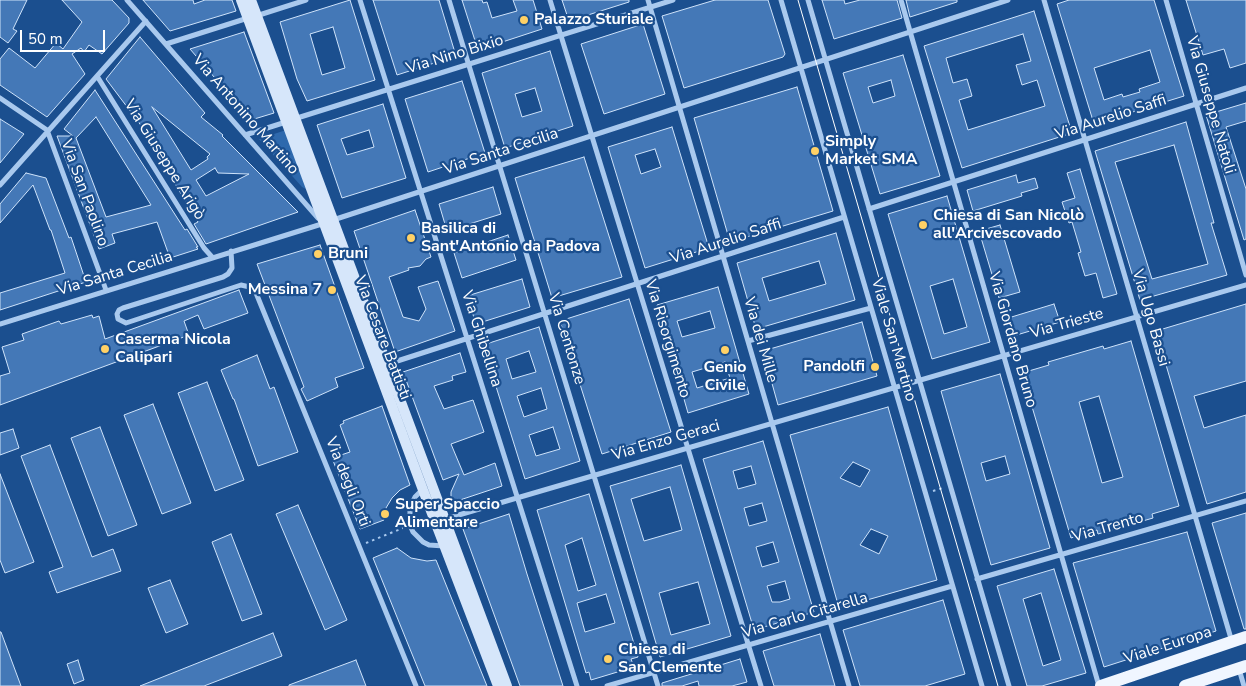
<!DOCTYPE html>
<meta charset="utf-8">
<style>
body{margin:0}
#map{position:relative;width:1246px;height:686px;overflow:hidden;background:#1b4f8f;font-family:"Nunito Sans",sans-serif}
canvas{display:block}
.scale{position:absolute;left:20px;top:30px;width:85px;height:22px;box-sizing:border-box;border:2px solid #fff;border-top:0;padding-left:6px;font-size:15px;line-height:18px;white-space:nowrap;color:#fff;-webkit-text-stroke:4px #1b4f8f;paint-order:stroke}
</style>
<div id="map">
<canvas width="1246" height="686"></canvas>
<div class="scale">50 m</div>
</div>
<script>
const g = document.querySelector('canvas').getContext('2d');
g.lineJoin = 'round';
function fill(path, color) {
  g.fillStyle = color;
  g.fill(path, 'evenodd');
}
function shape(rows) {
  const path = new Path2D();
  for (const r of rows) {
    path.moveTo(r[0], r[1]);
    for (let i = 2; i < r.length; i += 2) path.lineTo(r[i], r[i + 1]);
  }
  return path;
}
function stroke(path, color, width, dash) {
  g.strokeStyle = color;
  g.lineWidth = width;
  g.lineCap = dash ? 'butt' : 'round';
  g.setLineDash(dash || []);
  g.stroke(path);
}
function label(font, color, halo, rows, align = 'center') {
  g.font = font + ' "Nunito Sans",sans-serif';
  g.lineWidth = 4.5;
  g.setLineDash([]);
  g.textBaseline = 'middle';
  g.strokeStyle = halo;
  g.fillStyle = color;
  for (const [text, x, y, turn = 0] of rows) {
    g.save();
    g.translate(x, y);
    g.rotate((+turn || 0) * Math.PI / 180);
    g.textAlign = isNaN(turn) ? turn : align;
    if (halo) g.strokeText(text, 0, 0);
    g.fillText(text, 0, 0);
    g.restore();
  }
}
fill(shape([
 [286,130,306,189,302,187,259,139]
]), '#2e69ad');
const building = shape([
 [0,0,27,0,13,29,17,31,8,43,0,37,0,0],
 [62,0,112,0,129,18,129,23,102,54,89,45,84,52,81,48,72,54,85,74,47,117,0,85,0,59,9,48,35,68,56,43,63,49,82,22,62,0],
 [143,0,193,0,194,4,205,0,232,0,236,11,170,31,143,0],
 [350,0,375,80,307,101,297,79,280,22,350,0],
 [333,27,345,68,322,75,310,34,333,27],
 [373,0,439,0,456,56,397,75,373,0],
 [462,0,482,0,483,3,487,2,492,18,517,11,513,0,533,0,542,29,478,50,462,0],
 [562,0,629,0,629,2,569,21,562,0],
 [715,0,768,0,785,54,783,57,684,88,662,16,715,0],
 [822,0,844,0,845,4,860,0,897,0,902,18,834,39,822,0],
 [906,0,957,0,957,2,910,17,906,0],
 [1069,0,1154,0,1184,96,1094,124,1057,4,1069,0],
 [1150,50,1160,82,1139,89,1140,92,1123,97,1122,94,1104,100,1094,68,1150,50],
 [1186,0,1246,0,1246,63,1230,68,1224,49,1203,55,1186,0],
 [1034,11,1072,133,962,168,924,46,1034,11],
 [1023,34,1031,61,1016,65,1022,85,1037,80,1045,106,968,130,959,100,972,96,967,79,953,83,946,58,1023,34],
 [643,24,665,94,604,114,581,44,643,24],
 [244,32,274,113,251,120,190,49,244,32],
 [140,37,205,113,201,117,223,135,222,136,298,212,206,244,194,224,198,222,147,137,149,136,106,79,140,37],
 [152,107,210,154,207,157,208,159,191,170,152,107],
 [215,168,218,173,249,174,206,196,196,180,215,168],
 [550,51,573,126,505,148,482,73,550,51],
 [535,88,542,111,522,117,515,94,535,88],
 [903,55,940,176,880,194,843,73,903,55],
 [891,80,895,96,873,103,868,87,891,80],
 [462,81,485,153,428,172,405,99,462,81],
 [797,87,833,211,730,242,694,118,797,87],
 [95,90,185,230,187,229,198,247,196,247,198,249,170,258,157,222,112,234,115,243,99,249,57,136,73,136,64,129,95,90],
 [96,117,151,205,106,217,76,138,96,117],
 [1246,103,1246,121,1226,127,1246,189,1246,239,1244,240,1206,115,1246,103],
 [383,104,406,178,342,198,317,125,383,104],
 [369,130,374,147,347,155,341,139,369,130],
 [0,119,24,134,0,163,0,119],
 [1186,122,1214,223,1211,223,1227,275,1140,300,1095,151,1186,122],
 [1174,145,1208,264,1152,279,1115,162,1174,145],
 [672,127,709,248,645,268,608,147,672,127],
 [655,149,661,167,641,174,635,155,655,149],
 [584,157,622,277,552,298,515,178,584,157],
 [1080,169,1117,294,1103,298,1096,273,1085,276,1078,253,1081,252,1072,222,1069,223,1062,202,1075,198,1067,173,1080,169],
 [26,173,46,178,69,238,71,237,86,282,0,310,0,293,65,273,51,230,50,230,33,185,0,223,0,204,26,173],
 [1016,175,1018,183,1035,178,1038,188,1021,193,1022,196,973,211,967,190,1016,175],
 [493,187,501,214,447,231,439,204,493,187],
 [947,196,990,342,932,359,888,214,947,196],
 [953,279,967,327,944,334,930,286,953,279],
 [415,210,431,257,426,259,420,266,408,268,409,270,389,277,403,317,419,321,426,309,418,287,438,281,455,331,395,352,354,231,415,210],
 [1000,225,1020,292,999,298,979,231,1000,225],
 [836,233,855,300,756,329,737,263,836,233],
 [819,261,826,284,769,301,762,278,819,261],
 [508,235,516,260,462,278,454,253,508,235],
 [320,245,364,368,335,378,338,387,307,401,301,389,304,387,257,264,320,245],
 [522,279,530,307,476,324,467,296,522,279],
 [718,287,749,394,688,413,657,305,718,287],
 [710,311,715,328,682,337,677,321,710,311],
 [725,362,730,378,697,388,692,372,725,362],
 [239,290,248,313,204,329,198,315,184,321,189,335,0,405,0,376,10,373,2,347,24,340,22,334,59,321,61,324,92,315,93,318,99,316,105,339,239,290],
 [629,299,671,432,602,454,560,321,629,299],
 [1054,304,1060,322,1010,337,1005,319,1054,304],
 [1246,304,1246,381,1194,396,1204,428,1246,415,1246,492,1207,504,1156,331,1246,304],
 [862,322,877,376,778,405,763,351,862,322],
 [539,327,580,461,525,479,483,345,539,327],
 [529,351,536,372,512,379,506,359,529,351],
 [541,388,547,409,524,417,517,396,541,388],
 [553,427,560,449,536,456,529,435,553,427],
 [1131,341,1179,506,1152,514,1153,518,1098,534,1097,530,1071,538,1022,373,1049,365,1048,362,1103,346,1104,349,1131,341],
 [1099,396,1123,477,1102,483,1079,402,1099,396],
 [460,353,466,372,452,376,453,380,434,386,444,409,473,400,484,432,451,444,464,475,495,463,502,486,451,503,451,492,459,474,443,480,403,372,460,353],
 [257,355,270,389,274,387,298,452,258,466,234,399,233,399,221,370,257,355],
 [1000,374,1050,548,991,565,941,391,1000,374],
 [1005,456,1010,474,986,481,981,463,1005,456],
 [207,382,244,480,215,491,178,393,207,382],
 [153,404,191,503,162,514,124,415,153,404],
 [382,406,410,485,400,490,392,498,386,508,384,520,360,529,332,458,350,452,340,425,344,423,343,421,382,406],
 [888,407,937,580,839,608,790,435,888,407],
 [853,462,870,470,860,487,840,478,853,462],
 [871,529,888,536,879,554,860,545,871,529],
 [100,427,137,525,108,536,71,438,100,427],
 [13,429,19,448,0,455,0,433,13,429],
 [763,441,814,612,754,630,703,459,763,441],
 [751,466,756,484,738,489,733,471,751,466],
 [762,503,767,521,749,526,744,508,762,503],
 [773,542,779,562,762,567,756,547,773,542],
 [785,581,790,599,780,602,772,602,767,586,785,581],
 [50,445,92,557,113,549,121,571,57,593,49,572,63,567,21,456,50,445],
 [681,465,731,636,660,657,610,486,681,465],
 [670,487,682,530,644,541,631,499,670,487],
 [698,582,710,624,671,635,659,593,698,582],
 [0,474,34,562,5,573,0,560,0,474],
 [589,494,638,657,631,659,634,667,591,680,589,672,586,673,537,510,589,494],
 [582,538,596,585,578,591,565,545,582,538],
 [606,594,615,623,585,632,577,603,606,594],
 [298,505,347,620,325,630,276,514,298,505],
 [1246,513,1246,629,1244,629,1212,523,1246,513],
 [509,514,527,574,563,686,520,686,463,529,509,514],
 [1187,532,1216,631,1104,667,1073,563,1187,532],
 [231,534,262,614,242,621,212,542,231,534],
 [397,548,411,558,427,561,436,560,487,686,425,686,373,558,397,548],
 [1054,569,1086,673,1042,686,1027,686,997,586,1054,569],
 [1041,593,1061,660,1043,666,1023,599,1041,593],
 [170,580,188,624,166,633,148,588,170,580],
 [943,600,965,674,925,686,860,686,843,630,943,600],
 [0,632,1,632,21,686,0,686,0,632],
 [273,633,282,656,204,686,140,686,273,633],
 [820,634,835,686,774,686,763,651,820,634],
 [740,659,747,682,732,686,699,686,698,681,682,686,662,686,662,683,740,659],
 [78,660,84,680,74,684,67,664,78,660],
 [356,660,366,686,289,686,289,685,356,660]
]);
fill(building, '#4478b7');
stroke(building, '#cfe3fa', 1);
stroke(shape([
 [933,491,943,488],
 [366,543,403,528]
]), '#a9c9ee', 2, [2.5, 4]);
stroke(shape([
 [127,0,318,218],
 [360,0,577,686],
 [449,0,658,686],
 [550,0,761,686],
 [648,0,849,686],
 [781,0,982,686],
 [808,0,1009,686],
 [901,0,1099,686],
 [1044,0,1232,642],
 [1166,0,1246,275],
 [256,16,306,0],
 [166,44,248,18],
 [97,76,204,248,212,257],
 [0,98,47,130,106,290],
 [294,119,673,0],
 [245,135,286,122],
 [0,185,146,21],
 [869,209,1246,88],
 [333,220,1008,0],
 [231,251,232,268,228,274,223,277,123,308,119,310,117,314,118,319,126,323,241,285,254,288,416,686],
 [0,324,325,223],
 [748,341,871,308],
 [388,364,844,217],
 [422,490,415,497,410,507,410,525,413,532,423,542,429,545,444,546],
 [445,519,1246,285],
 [977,579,1246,501],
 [1239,669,1244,686],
 [607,686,952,586]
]), '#a9c9ee', 5);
stroke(shape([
 [241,0,423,490,498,686],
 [251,0,507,686]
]), '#d6e6fa', 10);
stroke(shape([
 [1101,686,1246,637],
 [1185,686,1246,666]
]), '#f0f6ff', 12);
stroke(shape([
 [798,0,998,686]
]), '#fff', 1);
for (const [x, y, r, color] of [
 [524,20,5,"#ffd166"],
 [815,151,5,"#ffd166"],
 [923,225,5,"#ffd166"],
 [411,238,5,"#ffd166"],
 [318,254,5,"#ffd166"],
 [332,290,5,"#ffd166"],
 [105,349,5,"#ffd166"],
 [725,350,5,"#ffd166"],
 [875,367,5,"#ffd166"],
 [385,514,5,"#ffd166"],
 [608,659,5,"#ffd166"]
]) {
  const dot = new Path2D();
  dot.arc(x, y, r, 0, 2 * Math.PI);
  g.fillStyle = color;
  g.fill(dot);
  stroke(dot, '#1b4f8f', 2);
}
label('bold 16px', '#fff', '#1b4f8f', [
 ["Palazzo Sturiale",534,20],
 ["Simply",825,142],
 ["Market SMA",825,160],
 ["Chiesa di San Nicolò",933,216],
 ["all'Arcivescovado",933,234],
 ["Basilica di",421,229],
 ["Sant'Antonio da Padova",421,247],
 ["Bruni",328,254],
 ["Messina 7",322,290,"right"],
 ["Caserma Nicola",115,340],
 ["Calipari",115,358],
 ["Pandolfi",865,367,"right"],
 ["Genio",725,368,"center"],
 ["Civile",725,386,"center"],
 ["Super Spaccio",395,505],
 ["Alimentare",395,523],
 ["Chiesa di",618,650],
 ["San Clemente",618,668]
], 'left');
label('16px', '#fff', '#1b4f8f', [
 ["Via Nino Bixio",455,55,-17],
 ["Via Giuseppe Natoli",1210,105,74],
 ["Via Antonino Martino",245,115,49],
 ["Via Aurelio Saffi",1111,118,-18],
 ["Via Santa Cecilia",501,152,-18],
 ["Via Giuseppe Arigò",164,160,58],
 ["Via San Paolino",84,193,70],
 ["Via Aurelio Saffi",726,242,-18],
 ["Via Santa Cecilia",115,274,-17],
 ["Via Ugo Bassi",1150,318,74],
 ["Via Trieste",1067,324,-16],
 ["Via Cesare Battisti",382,338,69],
 ["Via Ghibellina",481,339,72],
 ["Via Centonze",566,339,73],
 ["Via Risorgimento",667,339,73],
 ["Via dei Mille",760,340,74],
 ["Viale San Martino",893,340,74],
 ["Via Giordano Bruno",1012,340,74],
 ["Via Enzo Geraci",666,441,-16],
 ["Via degli Orti",347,482,68],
 ["Via Trento",1108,528,-16],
 ["Via Carlo Citarella",805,616,-16],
 ["Viale Europa",1168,646,-18]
]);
</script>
